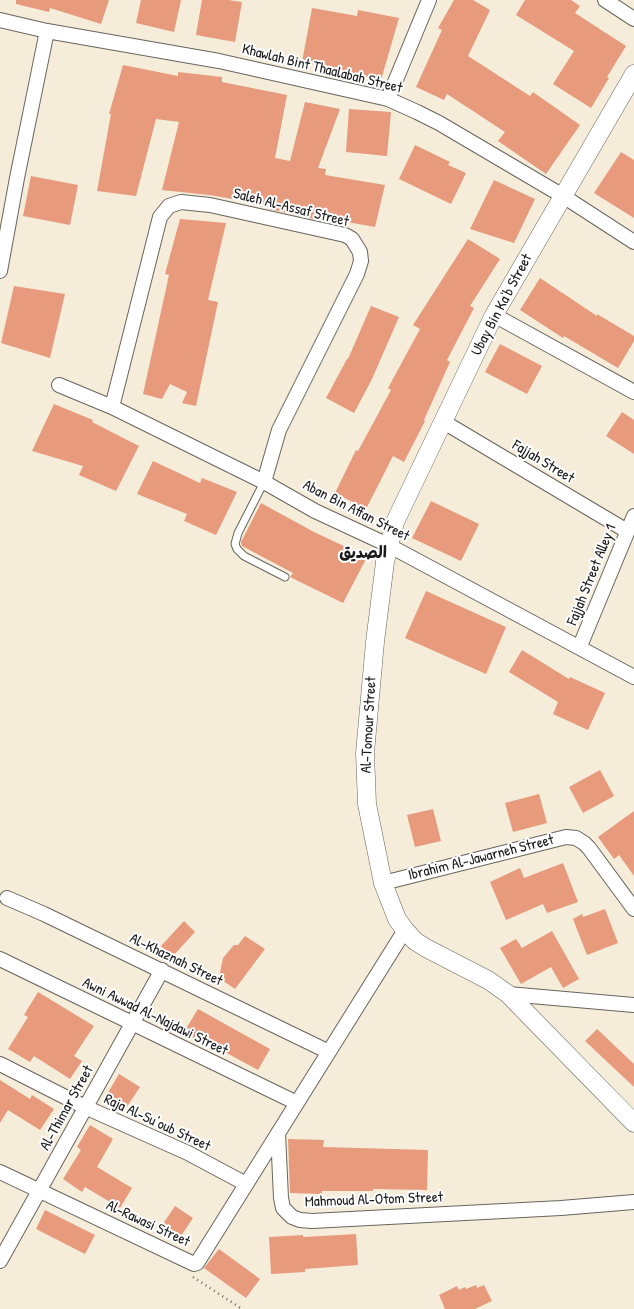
<!DOCTYPE html>
<meta charset="utf-8">
<style>
body{margin:0}
canvas{display:block;background:#f5edda}
</style>
<canvas width="634" height="1309"></canvas>
<script>
const g = document.querySelector('canvas').getContext('2d');
g.lineJoin = 'round';
function fill(path, color) {
  g.fillStyle = color;
  g.fill(path, 'evenodd');
}
function shape(rows) {
  const path = new Path2D();
  for (const r of rows) {
    path.moveTo(r[0], r[1]);
    for (let i = 2; i < r.length; i += 2) path.lineTo(r[i], r[i + 1]);
  }
  return path;
}
function stroke(path, color, width, dash) {
  g.strokeStyle = color;
  g.lineWidth = width;
  g.lineCap = dash ? 'butt' : 'round';
  g.setLineDash(dash || []);
  g.stroke(path);
}
function label(font, color, halo, rows, align = 'center') {
  g.font = font + ' "Patrick Hand","Playpen Sans Arabic",sans-serif';
  g.lineWidth = 4;
  g.setLineDash([]);
  g.textBaseline = 'middle';
  g.strokeStyle = halo;
  g.fillStyle = color;
  for (const [text, x, y, turn = 0] of rows) {
    g.save();
    g.translate(x, y);
    g.rotate((+turn || 0) * Math.PI / 180);
    g.textAlign = isNaN(turn) ? turn : align;
    if (halo) g.strokeText(text, 0, 0);
    g.fillText(text, 0, 0);
    g.restore();
  }
}
fill(shape([
 [16,0,109,0,101,24,50,8,49,12,16,4],
 [141,0,181,0,174,32,136,23],
 [202,0,228,0,242,2,235,42,196,35],
 [454,0,473,0,490,10,468,56,530,96,533,92,580,125,546,174,498,141,505,132,447,94,444,100,416,87,442,30,438,28],
 [525,0,571,0,580,6,575,13,626,46,607,77,609,78,591,108,553,84,574,51,516,15],
 [312,8,357,16,358,10,399,18,381,80,342,71,342,70,302,62],
 [123,65,178,76,178,72,222,77,222,82,287,95,275,158,290,161,305,102,340,109,318,168,326,169,325,175,385,185,375,227,319,217,319,220,269,209,269,205,209,195,162,190,179,122,156,119,136,196,97,191,111,114,109,114],
 [349,109,391,112,387,156,346,152],
 [415,145,450,162,448,165,466,173,451,204,399,179],
 [621,152,634,160,634,218,594,193],
 [31,176,78,185,70,225,23,216],
 [494,180,535,199,514,243,470,229],
 [180,219,226,223,208,300,218,302,196,406,182,403,187,392,170,384,162,399,143,394,169,275,165,274],
 [468,239,500,259,470,306,474,308,447,360,450,362,424,420,425,421,404,462,393,456,366,509,335,493,356,450,358,451,391,390,388,388,420,329,413,325],
 [540,278,597,316,597,314,634,336,634,341,618,368,564,336,563,338,520,310],
 [14,286,65,294,50,358,1,343],
 [371,306,399,317,372,379,354,413,326,398,347,359,348,359],
 [500,344,542,366,527,394,485,372],
 [54,404,93,420,92,422,139,446,116,491,79,475,83,466,32,451],
 [622,412,634,420,634,454,606,436],
 [153,461,200,483,202,478,237,492,216,535,184,521,187,514,137,494],
 [431,501,479,524,461,561,412,538],
 [261,503,314,532,367,557,343,603,290,577,293,573,242,546,241,542],
 [426,591,506,627,486,674,405,638],
 [522,650,569,679,570,677,605,693,588,730,553,714,558,702,509,672],
 [600,770,614,796,583,813,569,787],
 [539,794,547,823,513,832,505,803],
 [433,809,441,841,415,847,407,815],
 [634,811,634,876,619,855,614,859,598,837],
 [563,863,578,902,547,913,543,904,506,920,490,882,520,868,524,878],
 [605,909,618,943,587,955,573,919,582,914,583,917],
 [184,921,195,932,172,957,161,946],
 [552,931,579,979,563,988,551,967,521,984,500,948,516,939,522,948],
 [245,936,265,949,235,989,219,978,223,958,234,945,238,945],
 [38,992,94,1026,74,1056,82,1061,70,1079,34,1056,30,1062,8,1049,28,1017,24,1015],
 [198,1009,270,1049,258,1070,210,1044,208,1047,184,1032],
 [597,1029,634,1064,634,1087,585,1041],
 [119,1074,140,1087,126,1108,106,1096],
 [0,1080,30,1099,32,1095,54,1109,40,1130,8,1110,0,1123],
 [90,1125,113,1139,97,1167,132,1188,120,1208,85,1187,82,1192,63,1179,81,1150,77,1147],
 [288,1139,324,1140,323,1147,428,1150,427,1190,373,1189,373,1191,322,1191,322,1194,290,1193],
 [175,1206,193,1218,179,1239,161,1227],
 [45,1210,95,1235,85,1254,36,1229],
 [356,1234,358,1265,305,1269,305,1272,271,1274,269,1237,303,1235,303,1237],
 [219,1249,260,1279,246,1298,204,1268],
 [476,1285,477,1288,484,1285,492,1301,475,1309,445,1309,439,1295,457,1286,459,1290,465,1287,466,1289]
]), '#e79a7c');
const service = shape([
 [264,482,238,533,235,544,237,549,244,556,285,577]
]);
const minor = shape([
 [605,0,634,19],
 [0,20,47,31,219,61,388,99,417,112,439,123,563,196,634,242],
 [388,99,429,0],
 [0,271,17,178,47,31],
 [494,315,634,392],
 [59,385,112,407,264,482,315,511,388,545,634,677],
 [112,407,160,217,169,206,181,202,210,205,345,235,352,239,360,252,361,261,357,274,279,430,264,482],
 [442,421,627,531],
 [580,646,634,516],
 [383,883,566,837,576,838,584,843,589,848,634,909],
 [7,898,44,914,329,1052],
 [0,959,297,1103],
 [508,994,634,1005],
 [0,1064,85,1107,188,1153,246,1184],
 [278,1133,281,1198,283,1208,292,1217,300,1220,312,1221,561,1208,634,1202],
 [0,1172,194,1264,197,1263,405,930],
 [0,1261,162,970]
]);
const tertiary = shape([
 [634,74,494,315,395,522,385,562,375,642,365,753,367,804,383,883,397,919,405,930,415,941,426,948,488,980,508,994,634,1123]
]);
stroke(service, '#68655e', 9);
stroke(minor, '#68655e', 16);
stroke(tertiary, '#68655e', 19);
stroke(shape([
 [193,1277,242,1309]
]), '#68655e', 2.5, [1, 4]);
stroke(service, '#fff', 7);
stroke(minor, '#fff', 14);
stroke(tertiary, '#fff', 18);
label('15px', '#1c1c1c', '#fff', [
 ["Khawlah Bint Thaalabah Street",322,69,14],
 ["Saleh Al-Assaf Street",291,208,14],
 ["Ubay Bin Ka‘b Street",502,305,-62],
 ["Fajjah Street",543,462,31],
 ["Aban Bin Affan Street",356,511,27],
 ["Fajjah Street Alley 1",592,575,-68],
 ["Al-Tomour Street",369,725,-87],
 ["Ibrahim Al-Jawarneh Street",481,858,-14],
 ["Al-Khaznah Street",176,960,26],
 ["Awni Awwad Al-Najdawi Street",155,1017,26],
 ["Al-Thimar Street",67,1108,-61],
 ["Raja Al-Su’oub Street",157,1123,25],
 ["Mahmoud Al-Otom Street",374,1200,-2],
 ["Al-Rawasi Street",148,1224,25]
]);
label('bold 16px', '#1c1c1c', '#fff', [
 ["الصديق",363,554]
]);
</script>
